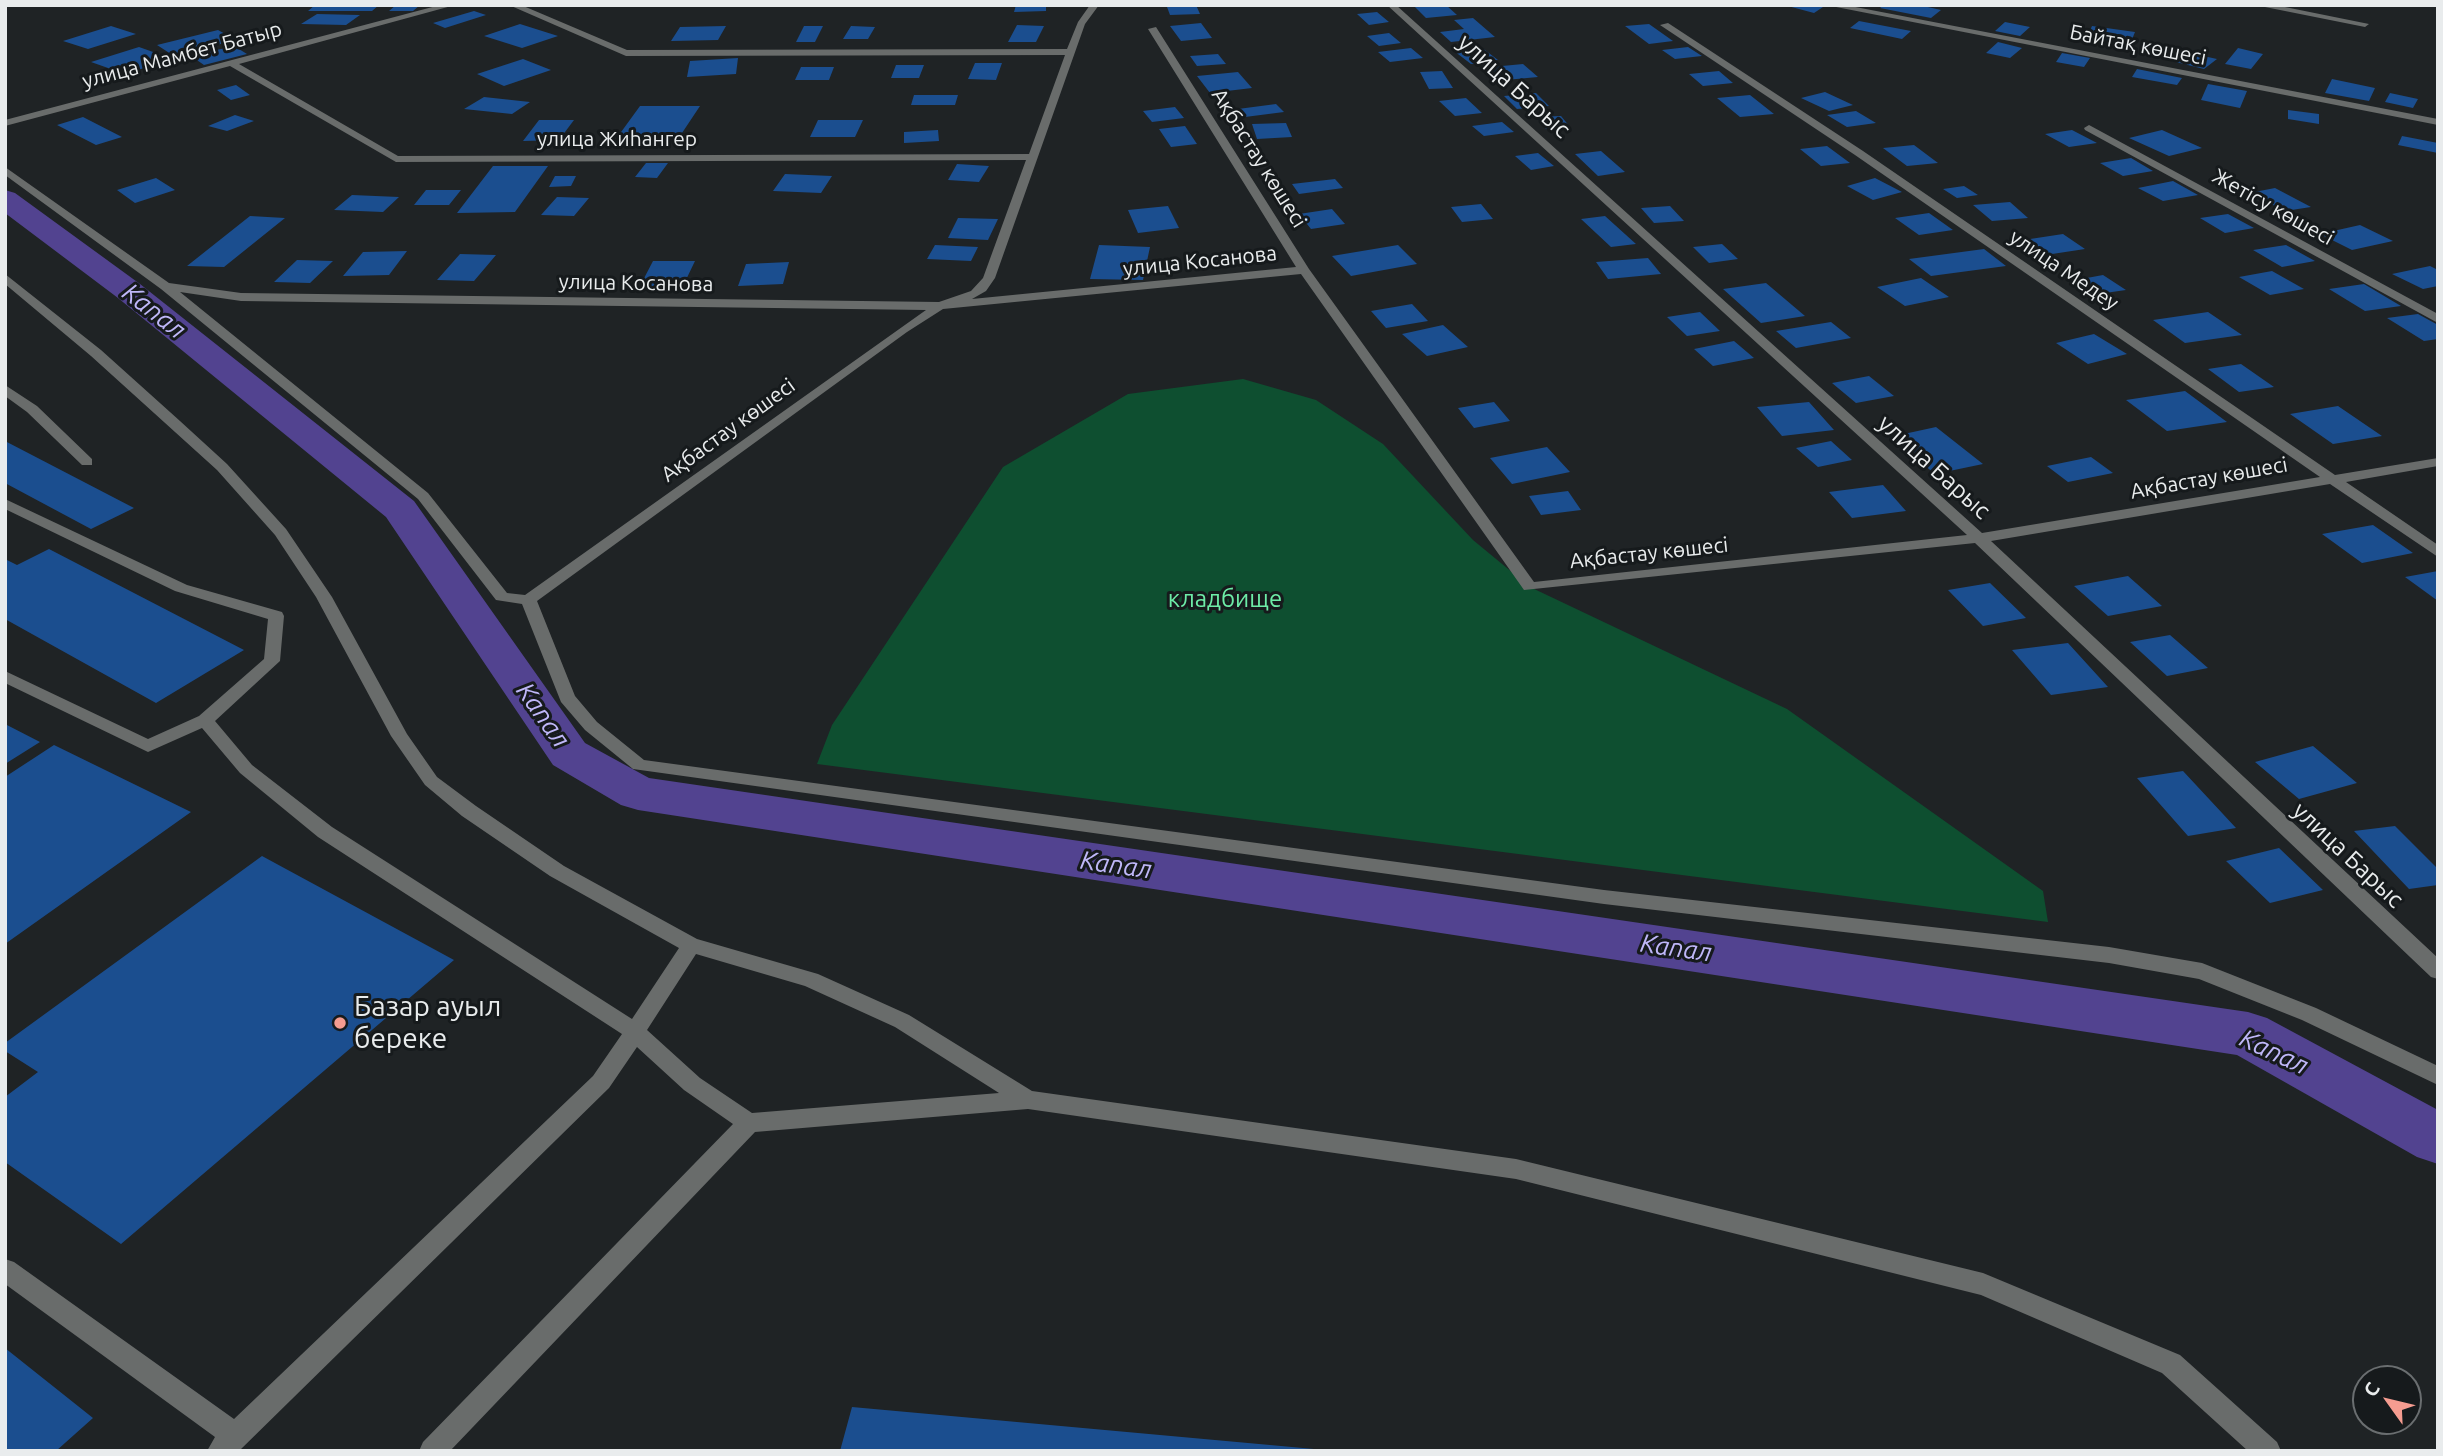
<!DOCTYPE html>
<meta charset="utf-8">
<style>
body{margin:0}
#map{position:relative;width:2443px;height:1456px;overflow:hidden;background:#1f2325;font-family:Ubuntu,sans-serif}
canvas{display:block}
.frame{position:absolute;inset:0;border:7px solid #e9eced;pointer-events:none}
.north{position:absolute;left:2352px;top:1365px;width:70px;height:70px;box-sizing:border-box;background:#161a1c;border:2px solid #6a6e70;border-radius:50%;rotate:304deg;font-size:19px;font-weight:700;line-height:28px;text-align:center;color:#e9eced}
.north::after{content:'';display:block;margin:auto;width:24px;height:32px;background:#f59c90;clip-path:polygon(50% 0,100% 100%,50% 72%,0 100%)}
</style>
<div id="map">
<canvas width="2443" height="1456"></canvas>
<div class="frame"></div>
<div class="north">С</div>
</div>
<script>
const g = document.querySelector('canvas').getContext('2d');
g.lineJoin = 'round';
function fill(path, color) {
  g.fillStyle = color;
  g.fill(path, 'evenodd');
}
function shape(rows) {
  const path = new Path2D();
  for (const r of rows) {
    path.moveTo(r[0], r[1]);
    for (let i = 2; i < r.length; i += 2) path.lineTo(r[i], r[i + 1]);
  }
  return path;
}
function stroke(path, color, width, dash) {
  g.strokeStyle = color;
  g.lineWidth = width;
  g.lineCap = dash ? 'butt' : 'round';
  g.setLineDash(dash || []);
  g.stroke(path);
}
function label(font, color, halo, rows, align = 'center') {
  g.font = font + ' Ubuntu,sans-serif';
  g.lineWidth = 6;
  g.setLineDash([]);
  g.textBaseline = 'middle';
  g.strokeStyle = halo;
  g.fillStyle = color;
  for (const [text, x, y, turn = 0] of rows) {
    g.save();
    g.translate(x, y);
    g.rotate((+turn || 0) * Math.PI / 180);
    g.textAlign = isNaN(turn) ? turn : align;
    if (halo) g.strokeText(text, 0, 0);
    g.fillText(text, 0, 0);
    g.restore();
  }
}
fill(shape([
 [1243,379,1316,400,1383,444,1473,540,1530,587,1787,709,2043,891,2048,922,817,764,832,725,1003,467,1128,394]
]), '#0e4f30');
fill(shape([
 [5,190,15,193,140,284,414,501,585,743,649,778,2248,1012,2267,1018,2438,1110,2438,1164,2417,1157,2237,1055,638,810,621,805,553,765,386,517,118,298,5,213,5,190]
]), '#524390');
fill(shape([
 [315,5,379,5,372,11,308,11],
 [396,5,420,5,413,11,389,11],
 [1016,5,1046,5,1046,11,1014,12],
 [1196,5,1200,14,1170,15,1167,7],
 [1413,5,1446,5,1457,15,1426,18],
 [1784,5,1813,5,1823,7,1814,13],
 [1884,5,1919,5,1941,10,1931,18,1880,8],
 [474,11,486,15,445,28,433,23],
 [1377,12,1389,22,1369,25,1357,14],
 [317,14,360,15,346,25,301,24],
 [1473,18,1495,37,1451,42,1440,32,1464,29,1454,20],
 [1859,21,1911,31,1902,39,1850,28],
 [2005,22,2030,27,2020,36,1995,31],
 [1201,23,1212,38,1181,41,1170,26],
 [520,24,558,36,522,48,484,36],
 [1649,24,1673,41,1649,44,1625,26],
 [1017,25,1044,26,1036,42,1008,42],
 [111,26,136,34,88,49,63,41],
 [726,26,718,40,671,41,680,27],
 [804,26,823,26,815,42,796,42],
 [851,26,875,27,868,39,843,39],
 [2092,26,2135,32,2129,47,2086,40],
 [218,30,236,40,174,56,157,45],
 [1389,33,1401,43,1379,46,1367,36],
 [1998,42,2022,48,2010,58,1986,53],
 [234,46,247,54,204,65,191,56],
 [139,47,173,59,125,74,91,62],
 [1481,47,1498,60,1471,64,1454,51],
 [1688,47,1702,56,1675,59,1662,50],
 [1411,48,1423,58,1390,62,1378,52],
 [2238,48,2263,54,2251,69,2225,64],
 [2185,52,2217,59,2204,69,2172,61],
 [2062,53,2090,58,2084,67,2056,62],
 [1218,54,1226,64,1197,66,1190,56],
 [738,58,736,74,687,77,690,61],
 [523,59,551,70,504,86,477,74],
 [975,63,1002,63,996,80,968,79],
 [1523,64,1538,77,1495,81,1481,68],
 [896,65,924,65,919,78,891,78],
 [801,67,834,67,829,80,795,80],
 [2137,69,2182,78,2177,85,2132,77],
 [1442,71,1453,88,1429,89,1420,72],
 [1719,71,1733,83,1703,86,1689,74],
 [1238,72,1252,88,1210,93,1197,76],
 [2332,79,2375,88,2369,101,2325,93],
 [2208,84,2247,91,2240,108,2201,100],
 [236,85,250,95,231,100,217,90],
 [1825,92,1853,105,1829,111,1801,98],
 [1536,93,1549,106,1517,109,1504,96],
 [2390,93,2418,99,2413,108,2385,102],
 [914,95,958,95,955,105,911,105],
 [1750,95,1774,114,1740,117,1717,98],
 [484,97,530,102,512,114,464,109],
 [1466,98,1482,113,1455,116,1439,101],
 [1276,104,1284,112,1245,117,1238,109],
 [640,106,700,106,678,139,616,139],
 [1175,107,1184,118,1152,122,1143,111],
 [2288,110,2319,114,2319,124,2288,119],
 [1856,111,1876,123,1847,127,1827,115],
 [235,115,254,121,227,131,208,126],
 [1561,116,1570,127,1546,129,1537,117],
 [83,117,122,137,96,145,57,125],
 [539,120,574,120,559,140,523,141],
 [818,120,863,120,855,137,810,137],
 [1502,122,1514,132,1484,136,1472,126],
 [1286,123,1292,137,1257,139,1252,124],
 [1185,126,1197,144,1171,147,1159,129],
 [938,130,939,141,904,143,904,132],
 [2072,130,2097,143,2069,147,2045,134],
 [2162,130,2202,148,2169,156,2129,138],
 [2402,136,2438,143,2438,153,2398,145],
 [1914,145,1938,163,1907,166,1883,148],
 [1827,146,1850,163,1821,166,1800,149],
 [1601,151,1625,172,1598,176,1575,154],
 [1538,153,1554,166,1531,170,1515,156],
 [2131,158,2153,171,2123,176,2100,163],
 [646,163,668,163,657,178,635,177],
 [957,164,989,166,979,182,948,180],
 [493,166,548,166,515,212,457,213],
 [785,174,832,176,821,193,773,191],
 [555,176,576,176,571,186,549,187],
 [156,178,175,190,135,203,117,190],
 [1875,178,1902,192,1873,200,1847,186],
 [1335,179,1343,188,1299,194,1292,184],
 [2173,181,2198,195,2163,201,2138,188],
 [1964,186,1978,195,1957,198,1943,189],
 [2275,188,2311,207,2285,211,2249,193],
 [426,190,461,190,449,205,414,205],
 [352,195,399,197,383,212,334,210],
 [557,197,589,198,574,216,541,215],
 [2010,202,2028,218,1992,221,1973,205],
 [1481,204,1493,219,1462,222,1451,207],
 [1168,206,1179,228,1138,233,1128,210],
 [1670,206,1684,221,1654,223,1641,208],
 [1332,209,1345,224,1311,229,1299,214],
 [1929,213,1953,230,1919,235,1895,218],
 [2228,214,2254,228,2225,233,2200,218],
 [250,216,285,218,224,267,187,266],
 [1605,216,1636,244,1611,247,1581,219],
 [958,218,998,219,988,240,948,238],
 [2360,225,2393,241,2352,250,2320,234],
 [2063,234,2085,249,2039,256,2017,241],
 [1722,244,1738,259,1709,263,1693,247],
 [935,245,978,247,971,261,927,259],
 [1099,245,1150,247,1143,280,1090,279],
 [1398,245,1417,264,1351,276,1332,256],
 [2286,245,2315,261,2282,267,2253,250],
 [1984,249,2006,266,1931,276,1909,259],
 [407,251,389,275,343,276,363,252],
 [460,254,496,255,474,281,437,280],
 [1648,258,1661,274,1608,279,1596,262],
 [297,260,333,261,310,283,274,282],
 [653,261,695,261,683,286,640,286],
 [789,262,783,284,738,286,746,264],
 [2430,266,2438,270,2438,286,2423,289,2392,274],
 [2272,271,2304,289,2270,295,2239,277],
 [2103,275,2126,290,2098,294,2076,280],
 [1921,278,1949,297,1905,306,1877,287],
 [1766,283,1805,316,1761,323,1723,289],
 [2364,284,2401,306,2365,311,2329,289],
 [1412,304,1428,321,1386,328,1371,311],
 [1700,312,1720,331,1687,336,1667,317],
 [2208,312,2242,335,2185,343,2153,320],
 [2418,314,2438,325,2438,339,2424,341,2387,318],
 [1831,322,1851,338,1796,348,1776,331],
 [1443,325,1468,347,1427,356,1402,334],
 [2094,334,2127,354,2088,364,2056,343],
 [1734,341,1754,358,1713,366,1694,349],
 [2241,364,2274,387,2239,392,2208,369],
 [1869,376,1894,396,1856,403,1832,383],
 [2185,391,2227,422,2167,431,2126,400],
 [1494,402,1510,421,1474,428,1458,408],
 [1809,402,1834,430,1782,436,1757,407],
 [2338,406,2382,436,2333,444,2290,414],
 [1936,427,1983,464,1935,474,1890,437],
 [5,441,134,508,91,529,5,483],
 [1831,441,1852,460,1818,467,1796,448],
 [1547,447,1570,472,1512,484,1490,458],
 [2091,457,2113,473,2068,482,2047,466],
 [1883,485,1906,511,1852,518,1829,492],
 [1568,491,1581,510,1541,515,1529,496],
 [2373,525,2413,553,2362,563,2322,534],
 [49,549,244,650,156,703,5,619,5,559,17,565],
 [2438,571,2438,601,2405,577],
 [2128,576,2162,606,2108,616,2074,586],
 [1990,583,2026,618,1983,626,1948,590],
 [2170,635,2208,668,2167,676,2130,642],
 [2068,643,2108,687,2051,695,2012,650],
 [5,724,40,742,5,764],
 [54,745,191,812,5,944,5,777],
 [2313,746,2357,783,2299,799,2255,762],
 [2183,771,2236,828,2188,836,2137,778],
 [2395,826,2438,869,2438,885,2409,889,2354,831],
 [2279,848,2323,890,2270,903,2226,861],
 [262,856,454,960,121,1244,5,1162,5,1097,38,1072,5,1051,5,1043],
 [5,1348,93,1418,56,1451,5,1451],
 [852,1407,1314,1449,1314,1451,840,1451]
]), '#1b4e8f');
fill(shape([
 [5,274,101,350,180,421,227,464,286,529,332,597,407,734,437,777,476,806,564,866,697,939,818,974,909,1015,1032,1091,1516,1159,1983,1273,2180,1355,2277,1442,2281,1451,2248,1451,2162,1373,1981,1295,1516,1179,1028,1109,755,1132,450,1451,419,1451,423,1442,733,1124,684,1090,637,1047,609,1088,239,1451,207,1451,215,1437,5,1284,5,1259,14,1262,234,1419,593,1076,622,1034,318,837,240,773,202,728,148,752,5,683,5,671,148,739,199,716,264,659,268,619,175,591,5,509,5,499,187,585,282,612,284,616,280,661,215,721,252,765,332,827,632,1019,679,948,550,876,462,816,425,785,391,736,316,597,275,535,217,470,91,356,5,284,5,274],
 [696,954,805,986,895,1027,999,1093,752,1113,700,1078,647,1030,696,954],
 [5,385,37,406,92,459,92,465,82,465,27,412,5,396,5,385]
]), '#696c6b');
fill(shape([
 [440,5,455,5,239,64,398,156,1029,154,1065,55,626,56,509,5,521,5,627,50,1067,49,1078,22,1090,5,1099,5,1085,24,995,278,986,291,972,299,1296,267,1148,29,1156,27,1309,269,1534,582,1967,535,1387,5,1396,5,1982,533,2320,477,1855,155,1660,25,1668,23,1863,151,2335,475,2438,458,2438,466,2346,482,2438,545,2438,557,2330,484,1991,541,2438,958,2438,979,2431,977,1975,543,1524,590,1301,274,943,309,907,332,537,601,575,696,597,722,644,760,1604,890,2109,947,2202,963,2316,1008,2438,1066,2438,1085,2302,1020,2199,979,2109,963,1604,904,633,769,585,730,561,702,522,604,496,600,418,499,161,289,5,175,5,167,169,283,241,293,939,302,971,291,983,278,1026,160,396,162,230,66,5,126,5,120,440,5],
 [180,292,241,301,926,310,525,595,507,593,428,493,180,292],
 [1826,5,1845,5,2438,119,2438,125,1826,5],
 [2255,5,2275,5,2369,24,2365,27,2255,5],
 [2089,125,2438,314,2438,323,2085,130,2084,128,2089,125]
]), '#696c6b');
for (const [x, y, r, color] of [
 [340,1023,7,"#f59c90"]
]) {
  const dot = new Path2D();
  dot.arc(x, y, r, 0, 2 * Math.PI);
  g.fillStyle = color;
  g.fill(dot);
  stroke(dot, '#161a1c', 2.5);
}
label('21px', '#e9eced', '#161a1c', [
 ["Байтақ көшесі",2138,45,11],
 ["улица Мамбет Батыр",182,55,-15],
 ["улица Жиhангер",617,139],
 ["Ақбастау көшесі",1259,158,58],
 ["Жетісу көшесі",2273,207,29],
 ["улица Косанова",1200,261,-6],
 ["улица Медеу",2064,270,34],
 ["улица Косанова",636,283,1],
 ["Ақбастау көшесі",728,430,-36],
 ["Ақбастау көшесі",2209,478,-10],
 ["Ақбастау көшесі",1649,553,-6]
]);
label('24px', '#e9eced', '#161a1c', [
 ["улица Барыс",1514,86,42],
 ["улица Барыс",1934,467,42],
 ["улица Барыс",2348,855,43]
]);
label('24px', '#6deca7', '#161a1c', [
 ["кладбище",1225,599]
]);
label('italic 26px', '#bfb7f8', '#161a1c', [
 ["Капал",154,311,38],
 ["Капал",543,715,55],
 ["Капал",1116,865,8],
 ["Капал",1676,948,8],
 ["Капал",2274,1052,25]
]);
label('28px', '#e9eced', '#161a1c', [
 ["Базар ауыл",354,1007],
 ["береке",354,1039]
], 'left');
</script>
